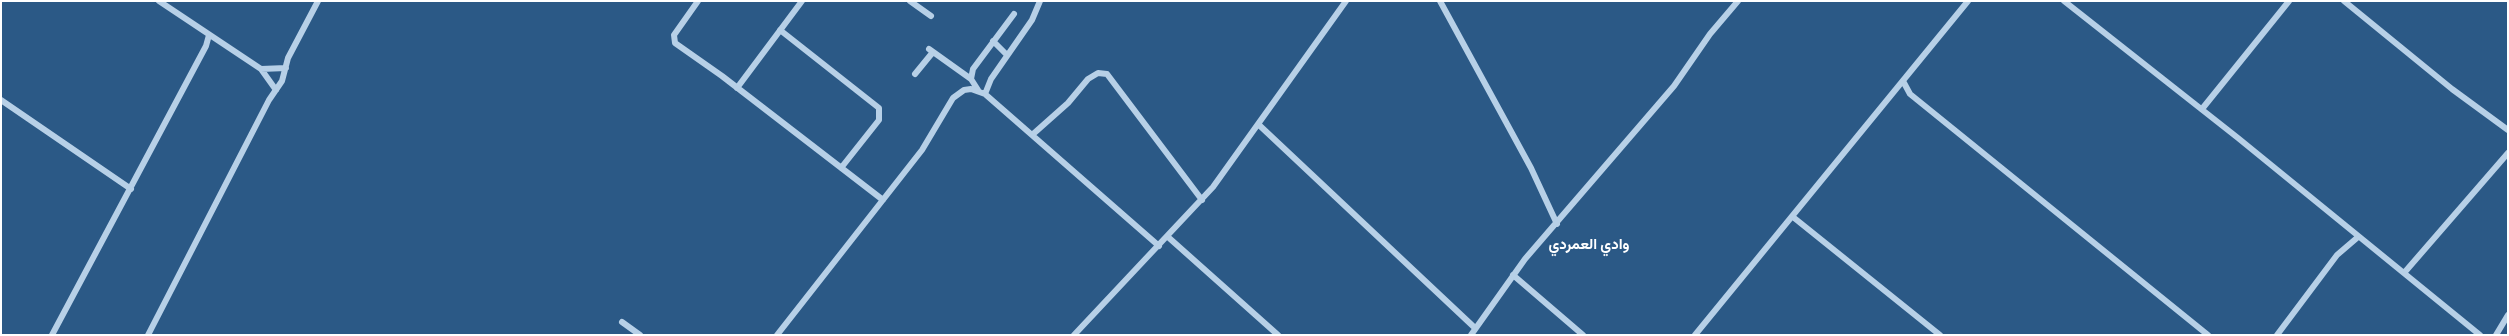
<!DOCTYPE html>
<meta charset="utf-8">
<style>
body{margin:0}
#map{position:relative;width:2509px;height:336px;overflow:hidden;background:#2b5986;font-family:Poppins,sans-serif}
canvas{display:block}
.frame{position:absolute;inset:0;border:2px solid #fff;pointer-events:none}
</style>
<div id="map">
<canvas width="2509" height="336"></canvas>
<div class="frame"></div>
</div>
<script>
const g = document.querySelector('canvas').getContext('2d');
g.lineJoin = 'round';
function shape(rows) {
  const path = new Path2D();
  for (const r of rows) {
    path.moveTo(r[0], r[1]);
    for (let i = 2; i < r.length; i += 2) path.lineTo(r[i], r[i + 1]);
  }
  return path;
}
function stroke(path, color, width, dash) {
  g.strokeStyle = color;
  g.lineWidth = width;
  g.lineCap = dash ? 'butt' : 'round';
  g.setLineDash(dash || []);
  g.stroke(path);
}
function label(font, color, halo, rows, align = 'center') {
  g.font = font + ' Poppins,Vazirmatn,sans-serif';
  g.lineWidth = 3;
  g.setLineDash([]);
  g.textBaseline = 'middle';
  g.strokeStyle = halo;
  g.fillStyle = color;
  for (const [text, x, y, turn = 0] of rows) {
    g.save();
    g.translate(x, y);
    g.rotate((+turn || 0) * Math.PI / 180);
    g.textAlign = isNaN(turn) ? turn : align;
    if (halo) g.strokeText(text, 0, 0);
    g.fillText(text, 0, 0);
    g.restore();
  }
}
stroke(shape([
 [159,1,261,69,286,68],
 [698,1,674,35,675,43,722,76,883,200],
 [910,1,931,16],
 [1440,1,1531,168,1557,224],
 [2064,1,2238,138,2480,335],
 [2344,1,2452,89,2508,130],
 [780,30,879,108,879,120,841,168],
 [993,41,1007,55],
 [929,49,971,79],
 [261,69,276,90],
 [915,74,933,52],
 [1903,81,1910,94,2208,335],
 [737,88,802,1],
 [978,90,971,79,973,69,1014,14],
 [985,94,991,79,1032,20,1040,1],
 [1,100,131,189],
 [2202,109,2289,1],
 [1258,124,1475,328],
 [1032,135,1068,103,1088,79,1098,73,1107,74,1202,200],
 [1793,217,1940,335],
 [1168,237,1278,335],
 [2404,273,2508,153],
 [1513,275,1583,335],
 [622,322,640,335],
 [52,335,206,46,209,35],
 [148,335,269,100,282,81,288,58,318,1],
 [777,335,922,150,953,98,964,90,971,89,985,94,1159,246],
 [1074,335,1213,187,1346,1],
 [1471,335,1525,259,1674,86,1710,34,1738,1],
 [1695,335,1968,1],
 [2277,335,2337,255,2358,237],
 [2496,335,2508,315]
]), '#b7d0e7', 6);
label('bold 15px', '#fff', '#2b5986', [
 ["وادي العمردي",1589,245]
]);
</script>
